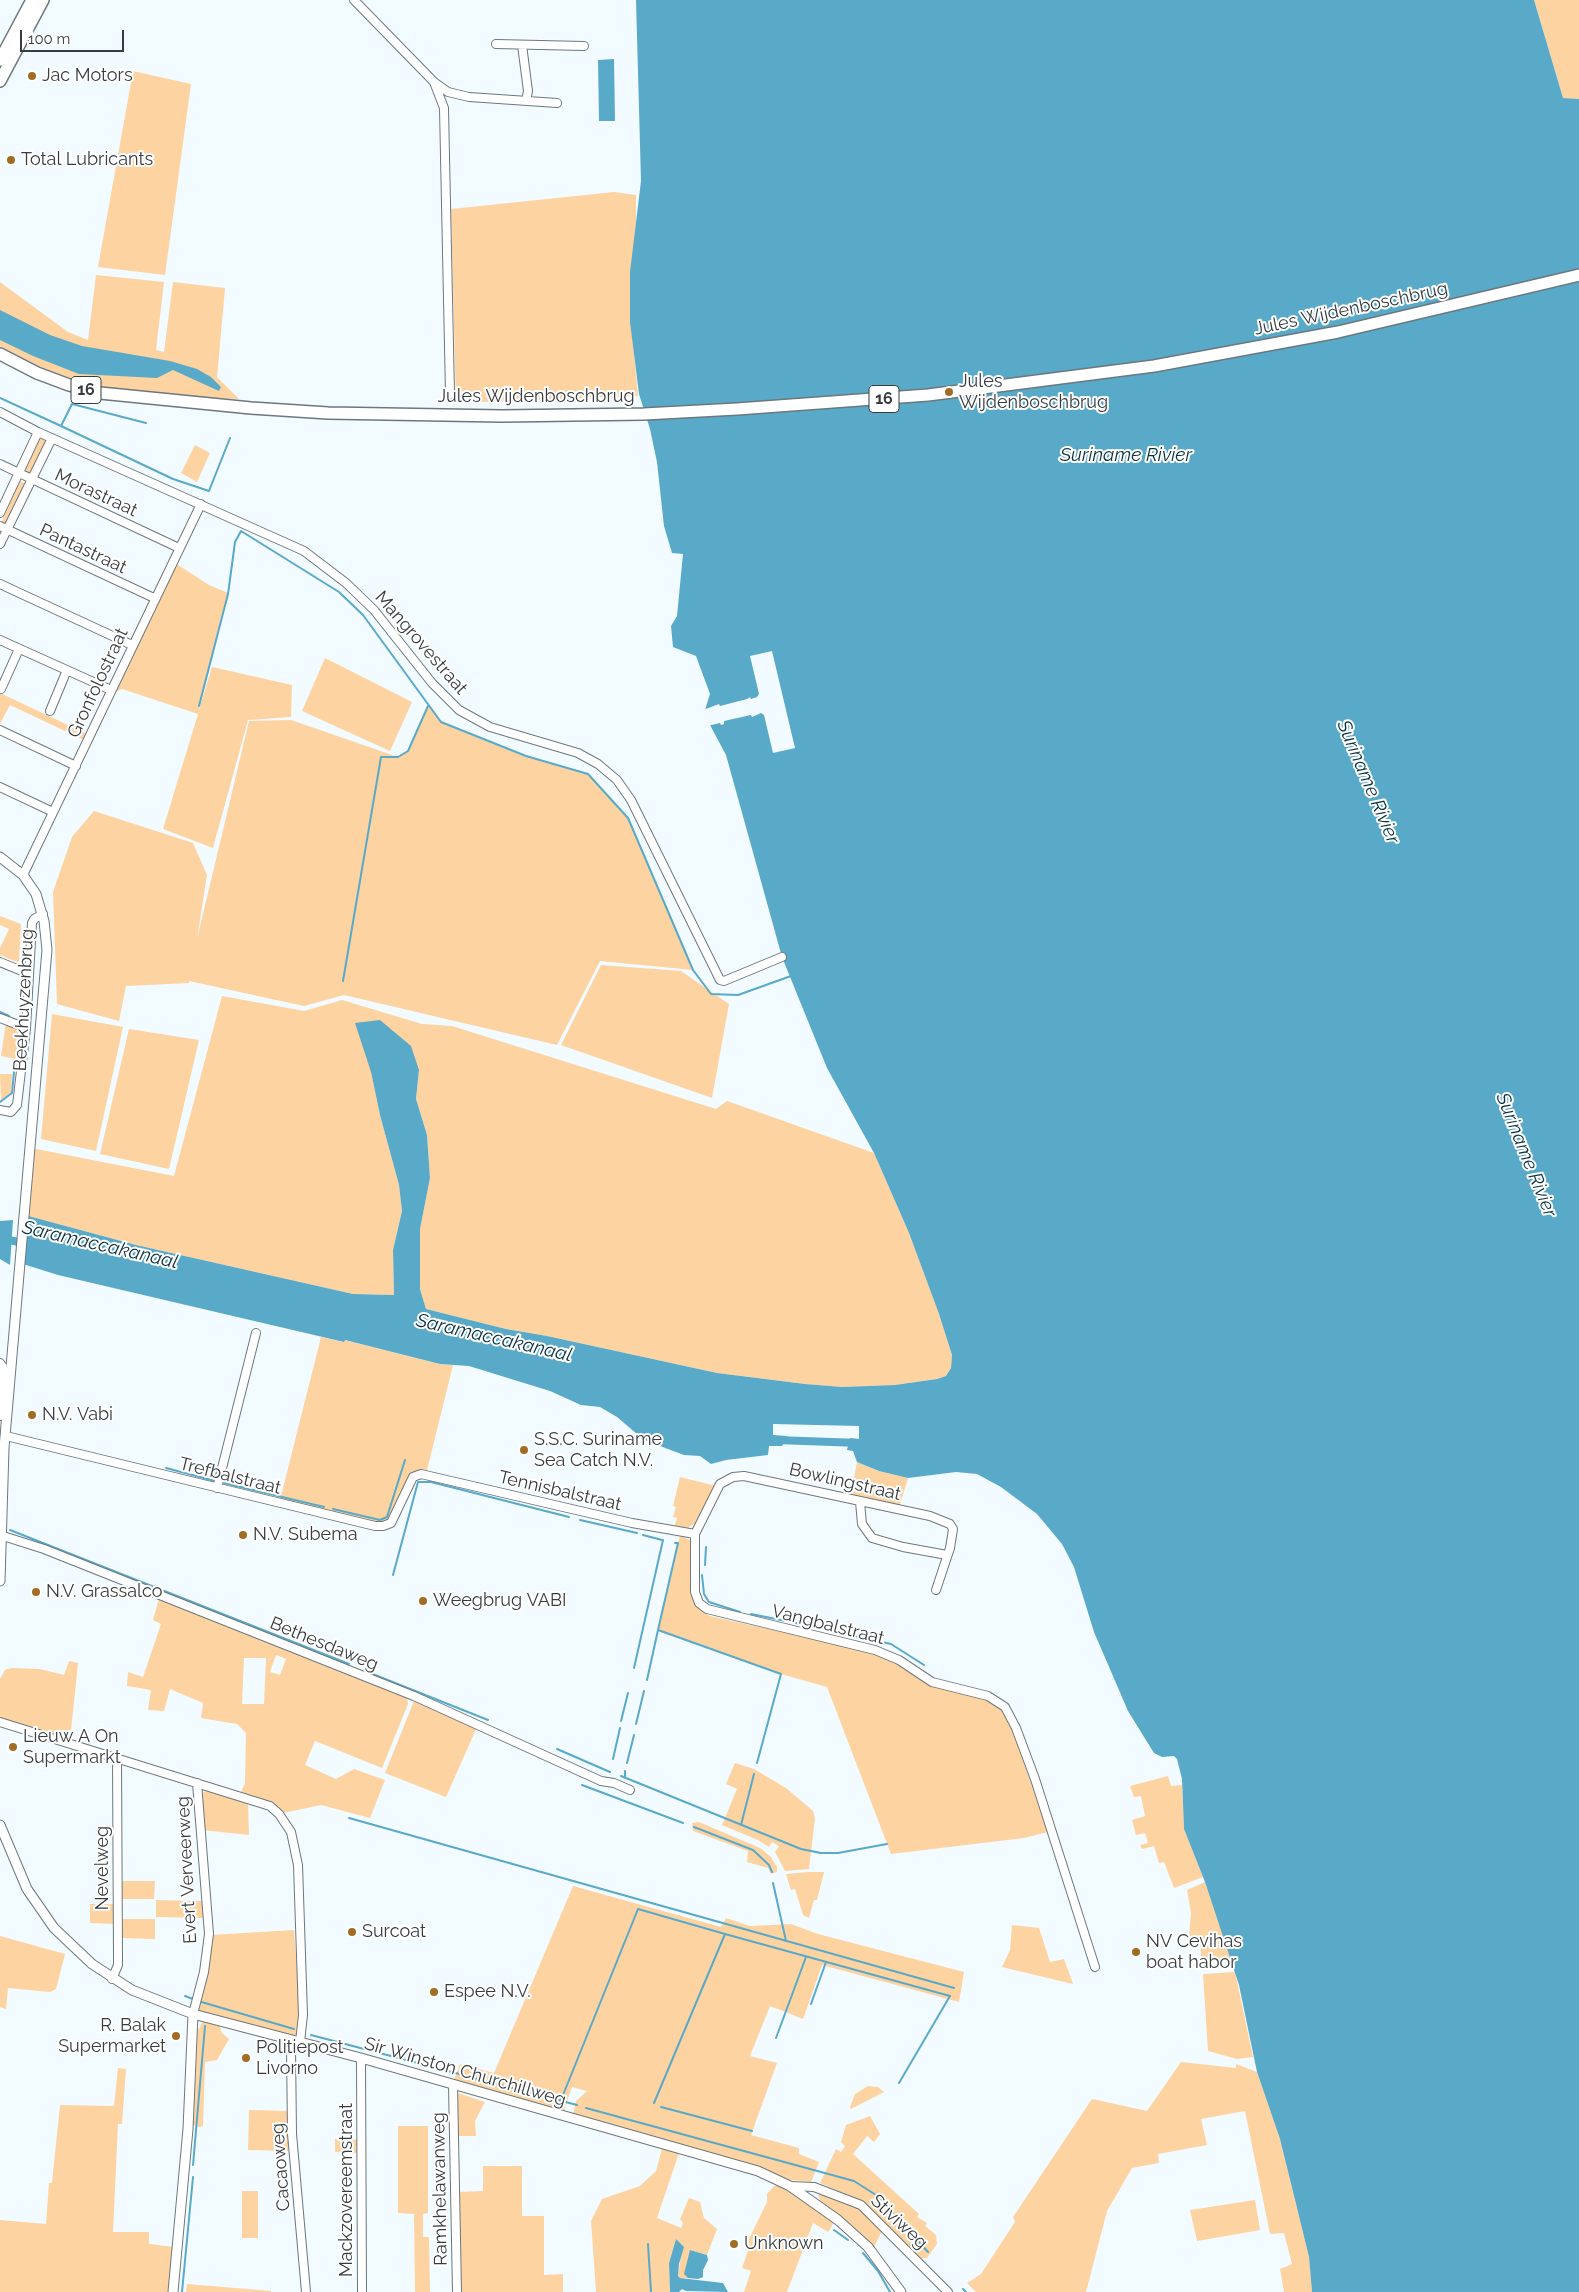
<!DOCTYPE html>
<style>
body{margin:0}
#map{position:relative;width:1579px;height:2292px;overflow:hidden;background:#f2fbff;font-family:Raleway,sans-serif}
canvas{display:block}
.scale{position:absolute;left:20px;top:30px;width:104px;height:22px;box-sizing:border-box;border:2px solid #373c3f;border-top:0;padding-left:6px;font-size:15px;line-height:18px;white-space:nowrap;color:#373c3f;-webkit-text-stroke:4px #fff;paint-order:stroke}
</style>
<div id="map">
<canvas width="1579" height="2292"></canvas>
<div class="scale">100 m</div>
</div>
<script>
const g = document.querySelector('canvas').getContext('2d');
g.lineJoin = 'round';
function fill(path, color) {
  g.fillStyle = color;
  g.fill(path, 'evenodd');
}
function shape(rows) {
  const path = new Path2D();
  for (const r of rows) {
    path.moveTo(r[0], r[1]);
    for (let i = 2; i < r.length; i += 2) path.lineTo(r[i], r[i + 1]);
  }
  return path;
}
function stroke(path, color, width, dash) {
  g.strokeStyle = color;
  g.lineWidth = width;
  g.lineCap = dash ? 'butt' : 'round';
  g.setLineDash(dash || []);
  g.stroke(path);
}
function label(font, color, halo, rows, align = 'center') {
  g.font = font + ' Raleway,sans-serif';
  g.lineWidth = 4;
  g.setLineDash([]);
  g.textBaseline = 'middle';
  g.strokeStyle = halo;
  g.fillStyle = color;
  for (const [text, x, y, turn = 0] of rows) {
    g.save();
    g.translate(x, y);
    g.rotate((+turn || 0) * Math.PI / 180);
    g.textAlign = isNaN(turn) ? turn : align;
    if (halo) g.strokeText(text, 0, 0);
    g.fillText(text, 0, 0);
    g.restore();
  }
}
fill(shape([
 [1534,0,1579,0,1579,99,1563,98],
 [133,71,191,84,165,275,98,267],
 [614,192,636,195,636,222,630,310,638,396,456,403,451,209],
 [96,275,164,282,156,350,164,352,173,282,225,288,217,377,239,399,154,397,100,389,58,376,0,346,0,282,68,332,88,340],
 [40,436,48,440,30,473,26,471,26,465],
 [195,445,210,453,197,482,181,473],
 [20,481,26,484,6,525,1,523],
 [175,563,209,585,228,593,198,713,212,667,292,685,291,717,248,720,213,848,163,829,198,714,122,689,112,693],
 [325,658,412,702,390,751,302,711],
 [0,693,89,735,86,741,10,705,0,724],
 [429,705,441,722,526,756,588,774,628,818,693,970,600,961,557,1045,344,995,304,1006,189,981,189,983,126,986,119,1021,57,1004,53,892,72,837,94,811,193,843,207,875,197,939,249,721,291,720,398,757,408,751],
 [0,916,21,924,19,961,17,962,0,955,0,948,9,929,0,925],
 [601,965,681,971,729,1004,712,1098,561,1045],
 [222,996,304,1011,342,1000,422,1024,452,1026,716,1109,727,1101,874,1153,909,1233,939,1314,952,1355,951,1368,946,1376,937,1379,895,1385,842,1387,805,1384,717,1373,547,1336,506,1329,426,1309,420,1289,420,1229,430,1178,427,1135,416,1099,419,1070,371,1072,380,1115,399,1185,402,1211,393,1250,394,1295,353,1294,136,1245,21,1214,26,1147,174,1176],
 [52,1014,123,1027,96,1151,41,1139],
 [6,1022,19,1027,16,1059,1,1056],
 [129,1029,199,1040,169,1169,100,1154],
 [0,1074,12,1074,11,1093,1,1101],
 [321,1337,343,1342,344,1340,440,1364,453,1365,427,1470,416,1472,409,1477,394,1512,384,1522,372,1523,280,1500],
 [857,1462,879,1471,908,1478,899,1508,850,1498],
 [680,1477,716,1486,697,1522,688,1528,674,1527,677,1518,673,1517,676,1507,673,1506],
 [680,1535,693,1542,691,1586,694,1600,701,1611,710,1616,871,1652,894,1662,930,1685,994,1701,1007,1714,1048,1832,1024,1838,891,1854,827,1687,781,1674,658,1630],
 [159,1599,407,1697,408,1704,382,1768,315,1741,305,1765,336,1779,354,1769,385,1780,370,1818,321,1805,283,1813,271,1804,241,1792,245,1783,246,1733,237,1724,201,1718,203,1703,170,1689,164,1711,148,1710,151,1690,127,1686,128,1672,143,1677,161,1624,153,1620],
 [276,1655,286,1659,280,1675,270,1672],
 [244,1658,266,1658,264,1704,242,1704],
 [69,1661,78,1663,70,1740,0,1718,0,1679,5,1670,11,1668,40,1669,64,1675],
 [414,1701,477,1727,446,1797,385,1773],
 [735,1763,754,1769,786,1788,813,1811,815,1818,809,1869,785,1871,775,1852,779,1846,772,1842,769,1847,758,1840,722,1825,737,1789,726,1784],
 [1168,1776,1171,1786,1182,1785,1184,1829,1203,1877,1174,1888,1164,1862,1159,1863,1154,1846,1142,1849,1140,1845,1148,1843,1145,1833,1136,1835,1132,1820,1145,1816,1141,1796,1134,1797,1130,1786],
 [209,1790,248,1802,249,1835,202,1830,202,1793],
 [699,1822,760,1848,771,1857,777,1867,777,1872,771,1874,768,1868,747,1862,748,1851,693,1831,692,1823],
 [809,1872,824,1872,817,1900,814,1900,809,1918,803,1915,795,1889,791,1890,786,1874],
 [121,1881,155,1881,154,1899,121,1899],
 [1205,1882,1231,1960,1201,1962,1201,1947,1195,1945,1189,1937,1191,1913,1187,1890],
 [573,1886,721,1927,726,1918,750,1926,791,1924,818,1934,964,1972,959,2002,822,1965,803,2019,770,2006,750,2056,777,2063,751,2135,799,2148,799,2154,819,2162,811,2182,783,2179,758,2167,573,2115,576,2101,587,2091,572,2087,563,2113,454,2080,460,2064,494,2073],
 [156,1900,203,1901,203,1918,156,1917],
 [90,1904,117,1904,116,1924,90,1923],
 [121,1919,155,1919,155,1939,121,1938],
 [1012,1925,1039,1928,1050,1962,1064,1959,1073,1984,1002,1967,1010,1950],
 [294,1930,301,2020,298,2037,196,2010,211,1935],
 [0,1936,65,1954,56,1989,50,1992,8,1988,6,2009,0,2007],
 [1235,1972,1253,2057,1237,2059,1208,2051,1203,1974],
 [203,2021,219,2024,222,2033,229,2039,217,2060,205,2062,203,2126,199,2127,190,2124,197,2032],
 [1181,2062,1236,2068,1236,2064,1257,2072,1280,2139,1309,2257,1312,2292,1284,2292,1280,2269,1292,2264,1284,2233,1270,2234,1245,2111,1201,2119,1207,2145,1158,2154,1159,2163,1132,2168,1107,2211,1086,2292,976,2292,967,2283,981,2274,1015,2222,1013,2217,1092,2099,1147,2111],
 [118,2068,126,2069,122,2124,118,2124,113,2232,149,2232,149,2244,174,2247,170,2292,0,2292,0,2220,46,2224,49,2183,52,2183,53,2173,60,2105,114,2106],
 [868,2086,878,2087,884,2092,851,2109,850,2107,855,2094],
 [455,2092,485,2102,475,2121,476,2136,457,2136],
 [249,2110,289,2111,288,2151,248,2150],
 [870,2116,880,2134,874,2142,867,2136,853,2154,919,2214,917,2217,927,2223,925,2226,936,2235,937,2244,927,2258,919,2258,861,2201,820,2183,836,2149,841,2152,845,2146,841,2142,846,2125],
 [398,2126,428,2126,428,2213,423,2214,423,2237,429,2237,430,2292,415,2292,414,2214,398,2213],
 [335,2139,359,2140,359,2153,335,2152],
 [662,2149,679,2153,657,2218,681,2228,683,2223,680,2219,689,2198,700,2202,704,2218,717,2229,707,2255,690,2250,688,2278,692,2278,680,2278,678,2276,682,2249,676,2239,669,2263,670,2292,596,2292,591,2221,602,2199,640,2186,656,2171],
 [483,2166,522,2166,522,2216,544,2216,544,2275,563,2274,563,2292,459,2292,458,2192,483,2191],
 [774,2186,779,2186,797,2195,833,2222,832,2226,828,2232,813,2223,787,2292,744,2292,751,2271,742,2268,749,2248,745,2247,767,2202,767,2194],
 [242,2191,258,2191,258,2238,242,2238],
 [823,2193,857,2206,883,2229,873,2249,844,2220,821,2202,818,2195],
 [1255,2200,1260,2230,1197,2241,1190,2210],
 [187,2284,271,2291,271,2292,186,2292]
]), '#fdd3a1');
fill(shape([
 [636,0,1534,0,1563,98,1579,99,1579,2292,1312,2292,1309,2257,1297,2208,1280,2139,1257,2072,1239,1985,1205,1882,1184,1829,1182,1779,1177,1759,1174,1756,1162,1757,1154,1753,1128,1711,1094,1632,1074,1567,1062,1544,1037,1514,1001,1487,977,1474,956,1472,908,1478,879,1471,857,1462,853,1451,847,1450,850,1438,859,1439,859,1426,773,1424,773,1435,787,1436,782,1446,769,1446,768,1455,726,1460,711,1464,700,1456,684,1455,644,1440,617,1417,600,1407,581,1405,550,1391,469,1366,440,1364,345,1340,344,1342,58,1275,23,1264,21,1214,136,1245,353,1294,394,1295,393,1250,402,1211,399,1185,380,1115,371,1072,355,1023,380,1020,411,1046,419,1070,416,1099,427,1135,430,1178,420,1229,420,1289,426,1309,506,1329,547,1336,717,1373,805,1384,842,1387,895,1385,937,1379,946,1376,951,1368,952,1355,939,1314,909,1233,874,1153,827,1068,782,957,726,755,710,725,705,710,710,694,696,656,673,647,671,626,677,616,683,554,672,553,664,526,657,462,650,429,639,394,630,322,630,272,641,181],
 [614,59,615,121,599,121,598,60],
 [0,310,50,335,82,346,170,361,197,369,211,377,221,387,219,391,173,370,157,378,79,374,33,356,0,340],
 [13,1220,10,1265,0,1259,0,1221],
 [676,2239,684,2247,679,2264,678,2276,680,2278,723,2283,728,2292,686,2291,682,2289,679,2292,670,2292,669,2263],
 [690,2250,707,2255,708,2260,703,2270,703,2277,698,2279,688,2278,684,2274]
]), '#59a9c9');
fill(shape([
 [772,651,795,748,773,753,764,715,761,713,752,717,751,715,724,721,724,724,721,725,720,723,707,726,703,710,719,704,720,706,747,699,750,697,751,699,757,697,759,694,750,656]
]), '#f2fbff');
stroke(shape([
 [0,398,61,426],
 [146,423,72,404,61,426,173,479,209,491,230,438],
 [228,594,235,542,241,531,339,592,363,615,441,722,526,756,588,774,628,818,693,970,711,994,738,995,791,976],
 [199,706,228,594],
 [343,981,381,757,398,757,408,751,428,706],
 [0,1012,9,1016],
 [0,1102,12,1093,14,1072],
 [166,1468,215,1481],
 [224,1483,324,1507],
 [333,1509,380,1520,387,1517,405,1460],
 [580,1520,637,1533],
 [10,1530,349,1664],
 [643,1535,662,1540],
 [705,1565,706,1547],
 [393,1575,418,1482,431,1482,569,1517],
 [702,1575,704,1594,709,1602,740,1612],
 [751,1614,821,1628],
 [658,1630,678,1543,675,1543],
 [841,1633,891,1644,924,1665],
 [634,1668,663,1540],
 [365,1671,488,1720],
 [647,1680,658,1630,781,1674,757,1763],
 [621,1721,628,1693],
 [636,1724,644,1691],
 [557,1749,610,1772],
 [613,1759,620,1728],
 [627,1763,634,1735],
 [621,1776,801,1849,821,1853,838,1853,887,1844],
 [625,1777,625,1771],
 [582,1785,683,1823],
 [349,1818,954,1988],
 [741,1825,754,1774],
 [694,1827,753,1850,769,1865,772,1872],
 [773,1883,786,1941],
 [725,1934,950,1996,899,2083],
 [185,1996,193,1999],
 [198,2001,294,2029],
 [811,2004,826,1962],
 [311,2035,577,2105],
 [776,2038,806,1957],
 [561,2100,638,1909,725,1934,654,2103],
 [661,2107,752,2131],
 [586,2108,854,2181,876,2195,928,2252],
 [193,2165,205,2026],
 [834,2230,848,2240],
 [648,2244,651,2292],
 [863,2253,878,2271,890,2292],
 [963,2289,966,2292],
 [182,2292,193,2177]
]), '#59a9c9', 2);
stroke(shape([
 [0,1238,27,1244],
 [776,1440,859,1443]
]), '#59a9c9', 8);
const minor = shape([
 [354,0,434,82,448,92,469,97,557,103],
 [496,44,584,46],
 [522,45,528,91,526,101],
 [434,82,444,108,450,394],
 [0,412,38,432,304,551,346,583,374,610,432,683,459,710,490,727,578,753,598,764,617,780,631,800,720,980,724,981,782,957],
 [0,464,179,548],
 [0,513,38,432],
 [0,526,154,598],
 [0,544,52,438],
 [0,584,132,645],
 [0,640,111,690],
 [1,689,19,649],
 [50,711,67,670],
 [0,730,76,766],
 [0,787,53,812],
 [23,875,201,504],
 [0,962,29,974],
 [0,1018,26,1028],
 [0,1110,11,1112,17,1105,26,1028,32,923,34,919,43,914],
 [0,1363,3,1367,3,1381,0,1416],
 [6,1436,375,1526,383,1526,391,1523,413,1477,421,1474,632,1523,695,1534],
 [217,1488,256,1333],
 [860,1502,862,1524,872,1538,903,1547,947,1555],
 [695,1534,695,1592,699,1603,707,1609,875,1650,899,1660,932,1682,988,1696,1005,1707,1016,1728,1035,1779,1095,1967],
 [695,1534,720,1484,733,1477,744,1476,930,1516,950,1524,953,1529,950,1548,936,1590],
 [0,1535,44,1549,414,1696,601,1781,614,1783,630,1790],
 [0,1722,270,1806,279,1814,291,1832,298,1865,303,2015,300,2042],
 [112,1979,118,1965,118,1957,117,1757],
 [193,2014,204,1972,209,1934,197,1783],
 [293,2040,291,2047,292,2134,306,2292],
 [361,2058,362,2292],
 [453,2085,457,2292],
 [790,2186,814,2187,861,2205,948,2292]
]);
const tertiary = shape([
 [0,857,23,875,36,894,44,921,47,950,4,1448,0,1581],
 [0,1825,27,1889,54,1928,92,1964,132,1990,193,2014,361,2058,758,2171,790,2186,838,2220,868,2247,901,2292],
 [173,2292,188,2129,193,2014]
]);
const primary = shape([
 [0,60,32,0],
 [0,81,43,0],
 [0,354,37,373,69,385,100,393,251,408,328,413,502,416,644,414,737,409,928,395,1154,366,1338,332,1579,275]
]);
stroke(minor, '#6b787d', 10);
stroke(tertiary, '#6b787d', 11);
stroke(primary, '#6b787d', 14);
stroke(minor, '#fff', 8);
stroke(tertiary, '#fff', 9);
stroke(primary, '#fff', 11);
for (const [x, y, r, color] of [
 [32,76,5,"#a16d25"],
 [11,160,5,"#a16d25"],
 [949,392,5,"#a16d25"],
 [32,1415,5,"#a16d25"],
 [524,1450,5,"#a16d25"],
 [243,1535,5,"#a16d25"],
 [36,1592,5,"#a16d25"],
 [423,1601,5,"#a16d25"],
 [13,1747,5,"#a16d25"],
 [352,1932,5,"#a16d25"],
 [1136,1952,5,"#a16d25"],
 [434,1992,5,"#a16d25"],
 [176,2036,5,"#a16d25"],
 [246,2058,5,"#a16d25"],
 [734,2244,5,"#a16d25"]
]) {
  const dot = new Path2D();
  dot.arc(x, y, r, 0, 2 * Math.PI);
  g.fillStyle = color;
  g.fill(dot);
  stroke(dot, '#fff', 2);
}
for (const [x, y, w] of [
 [86,390,30],
 [884,399,30]
]) {
  const box = new Path2D();
  box.roundRect(x - w / 2, y - 13.5, w, 27, 4);
  g.fillStyle = '#fff';
  g.fill(box);
  stroke(box, '#373c3f', 1);
}
label('bold 16px', '#373c3f', null, [
 ["16",86,390],
 ["16",884,399]
]);
label('18px', '#373c3f', '#fff', [
 ["Jac Motors",42,76],
 ["Total Lubricants",21,160],
 ["Jules",959,382],
 ["Wijdenboschbrug",959,403],
 ["N.V. Vabi",42,1415],
 ["S.S.C. Suriname",534,1440],
 ["Sea Catch N.V.",534,1461],
 ["N.V. Subema",253,1535],
 ["N.V. Grassalco",46,1592],
 ["Weegbrug VABI",433,1601],
 ["Lieuw A On",23,1737],
 ["Supermarkt",23,1758],
 ["Surcoat",362,1932],
 ["NV Cevihas",1146,1942],
 ["boat habor",1146,1963],
 ["Espee N.V.",444,1992],
 ["R. Balak",166,2026,"right"],
 ["Supermarket",166,2047,"right"],
 ["Politiepost",256,2048],
 ["Livorno",256,2069],
 ["Unknown",744,2244]
], 'left');
label('18px', '#373c3f', '#fff', [
 ["Jules Wijdenboschbrug",1351,309,-12],
 ["Jules Wijdenboschbrug",536,397],
 ["Morastraat",96,493,25],
 ["Pantastraat",83,549,25],
 ["Mangrovestraat",421,643,49],
 ["Gronfolostraat",98,683,-65],
 ["Beekhuyzenbrug",24,1000,-87],
 ["Trefbalstraat",230,1476,14],
 ["Bowlingstraat",845,1482,13],
 ["Tennisbalstraat",560,1491,13],
 ["Vangbalstraat",828,1625,14],
 ["Bethesdaweg",324,1644,22],
 ["Nevelweg",103,1868,-90],
 ["Evert Verveerweg",187,1870,-93],
 ["Sir Winston Churchillweg",465,2072,16],
 ["Cacaoweg",281,2167,-94],
 ["Ramkhelawanweg",440,2189,-91],
 ["Mackzovereemstraat",347,2190,-90],
 ["Stiviweg",899,2222,43]
]);
label('italic 19px', '#0c3240', '#fff', [
 ["Suriname Rivier",1126,455],
 ["Suriname Rivier",1368,782,67],
 ["Suriname Rivier",1526,1155,68],
 ["Saramaccakanaal",100,1245,13],
 ["Saramaccakanaal",494,1338,13]
]);
</script>
